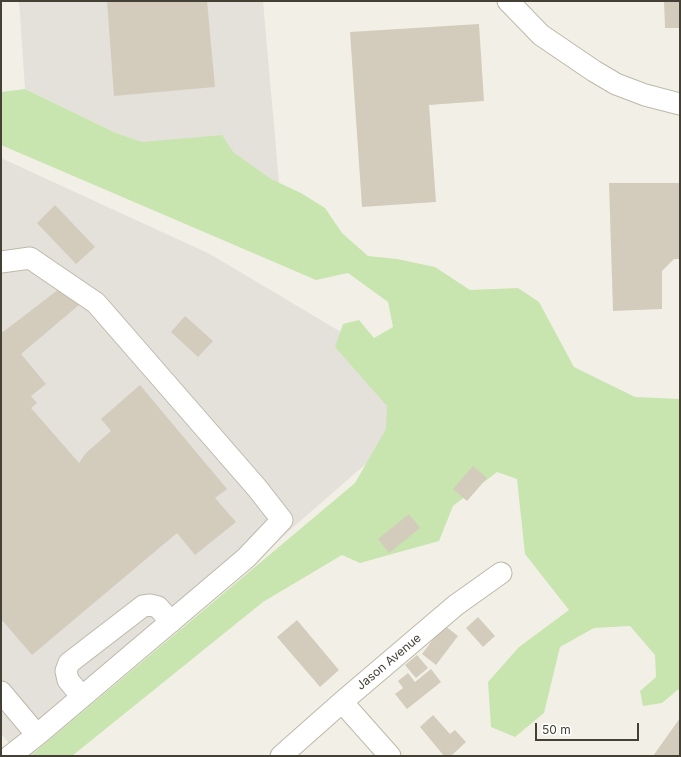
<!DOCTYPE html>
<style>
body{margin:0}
#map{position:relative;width:681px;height:757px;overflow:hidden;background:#f2f0e6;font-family:Inter,sans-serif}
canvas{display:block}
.frame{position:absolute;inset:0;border:2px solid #454035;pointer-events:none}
.scale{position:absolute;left:535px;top:723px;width:104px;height:18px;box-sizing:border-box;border:2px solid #454035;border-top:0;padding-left:5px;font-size:12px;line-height:14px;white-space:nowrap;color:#454035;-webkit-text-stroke:3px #fff;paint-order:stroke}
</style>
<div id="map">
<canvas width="681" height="757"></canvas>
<div class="frame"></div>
<div class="scale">50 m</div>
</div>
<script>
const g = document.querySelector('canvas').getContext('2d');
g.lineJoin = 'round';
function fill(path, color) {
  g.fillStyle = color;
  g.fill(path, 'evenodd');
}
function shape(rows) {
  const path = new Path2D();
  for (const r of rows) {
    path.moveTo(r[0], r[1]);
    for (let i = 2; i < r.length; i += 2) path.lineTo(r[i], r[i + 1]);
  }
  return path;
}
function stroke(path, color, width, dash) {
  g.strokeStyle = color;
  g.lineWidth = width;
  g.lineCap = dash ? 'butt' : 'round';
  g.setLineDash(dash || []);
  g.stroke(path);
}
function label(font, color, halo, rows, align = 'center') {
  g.font = font + ' Inter,sans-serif';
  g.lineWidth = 3;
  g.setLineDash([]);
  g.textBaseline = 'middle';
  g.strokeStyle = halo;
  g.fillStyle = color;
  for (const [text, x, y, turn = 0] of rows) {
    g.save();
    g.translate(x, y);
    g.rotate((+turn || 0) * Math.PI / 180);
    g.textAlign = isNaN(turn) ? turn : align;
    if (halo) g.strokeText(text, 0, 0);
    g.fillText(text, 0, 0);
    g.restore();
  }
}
fill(shape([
 [19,1,263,1,280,193,114,132,25,89],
 [1,158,210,254,346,335,413,423,30,756,20,756,1,734]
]), '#e4e1db');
fill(shape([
 [25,89,114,132,142,142,222,135,233,152,271,179,301,193,325,208,342,233,368,256,397,259,435,267,470,290,518,288,539,302,574,367,635,397,680,399,680,688,662,703,643,706,640,691,656,677,655,655,630,626,594,628,560,647,544,713,515,737,491,727,488,682,519,647,569,610,525,554,517,479,497,472,453,506,439,541,360,563,342,555,263,602,72,756,30,756,355,483,386,429,387,406,335,347,343,324,359,320,374,338,393,327,388,302,348,273,316,280,1,145,1,92]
]), '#c8e5b0');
fill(shape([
 [107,1,207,1,215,87,114,96],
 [664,1,680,1,680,28,665,28],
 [479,24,484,101,429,105,436,202,362,207,350,32],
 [609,183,680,183,680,259,674,259,662,271,662,309,613,311],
 [55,205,95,247,76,264,37,223],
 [63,286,80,304,21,354,46,384,31,396,37,403,31,408,79,463,86,453,111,431,101,419,140,385,227,489,215,498,236,522,195,555,177,533,32,655,1,619,1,330,3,332],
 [185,316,213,341,198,357,171,332],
 [473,466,487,478,467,501,453,489],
 [409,514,420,528,389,553,378,539],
 [478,617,495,636,483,647,466,628],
 [297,620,339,670,320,687,277,637],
 [444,625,458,636,436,665,422,654],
 [417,655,428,668,416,678,405,665],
 [431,669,441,682,407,709,395,694,403,688,398,681,408,673,415,682],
 [433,715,450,734,455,730,466,742,451,756,444,756,420,727],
 [680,718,680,756,653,756]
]), '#d3ccbc');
const minor = shape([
 [508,1,541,35,594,71,616,84,645,95,680,104],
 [1,262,30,258,96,303,257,488,282,520,246,558,37,735],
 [1,692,37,735,10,756],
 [82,697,68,680,66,671,69,663,143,606,150,605,158,607,171,622],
 [342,702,390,756],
 [281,756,342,702,456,605,501,573]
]);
stroke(minor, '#bdb8a9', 23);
stroke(minor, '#fff', 21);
label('12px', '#454035', '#fff', [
 ["Jason Avenue",389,662,-40]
]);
</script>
